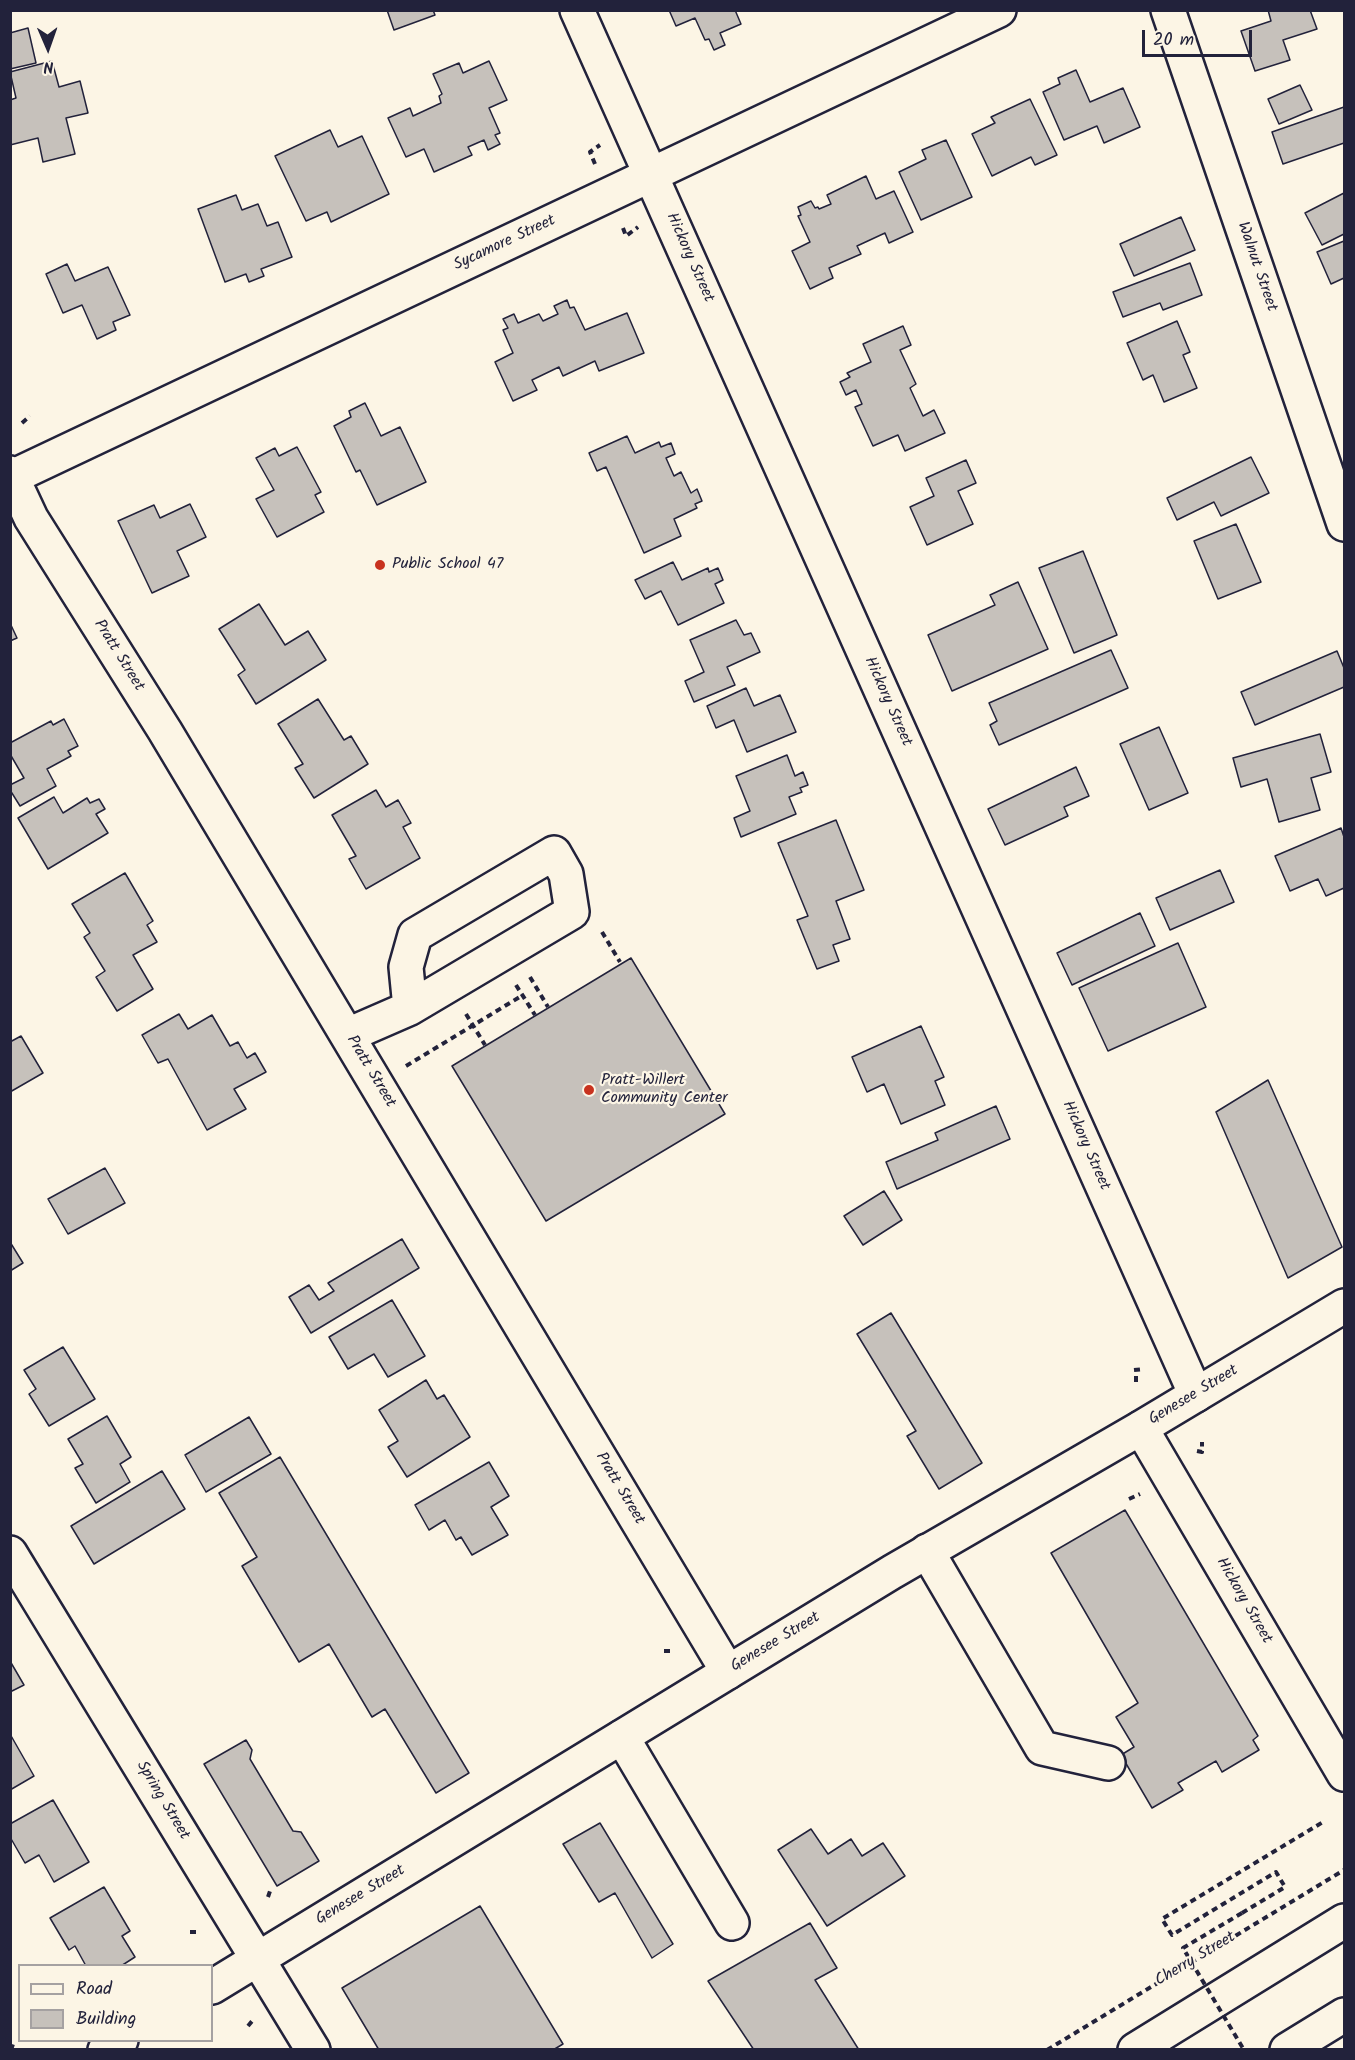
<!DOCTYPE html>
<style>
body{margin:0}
#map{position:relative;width:1355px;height:2060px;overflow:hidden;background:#fcf5e5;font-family:Kalam,sans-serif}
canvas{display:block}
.frame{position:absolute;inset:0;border:12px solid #22223b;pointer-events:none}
.legend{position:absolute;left:18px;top:1964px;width:195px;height:78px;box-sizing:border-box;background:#fcf5e5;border:2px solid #a5a1a1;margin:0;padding:8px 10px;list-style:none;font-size:18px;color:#22223b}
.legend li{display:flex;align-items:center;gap:12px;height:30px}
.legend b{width:30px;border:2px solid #a5a1a1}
.north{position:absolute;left:18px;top:18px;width:60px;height:60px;-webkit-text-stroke:4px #fcf5e5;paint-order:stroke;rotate:178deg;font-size:16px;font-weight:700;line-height:24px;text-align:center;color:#22223b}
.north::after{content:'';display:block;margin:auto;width:21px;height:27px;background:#22223b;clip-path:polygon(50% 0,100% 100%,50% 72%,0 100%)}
.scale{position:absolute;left:1142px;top:30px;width:110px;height:27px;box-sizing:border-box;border:3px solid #22223b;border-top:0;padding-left:8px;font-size:18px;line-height:21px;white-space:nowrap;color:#22223b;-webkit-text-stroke:4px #fcf5e5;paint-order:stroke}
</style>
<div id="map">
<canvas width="1355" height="2060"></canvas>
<div class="frame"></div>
<ul class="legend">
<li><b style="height:8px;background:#fcf5e5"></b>Road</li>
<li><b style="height:16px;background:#c6c1bb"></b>Building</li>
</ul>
<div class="north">N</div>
<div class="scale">20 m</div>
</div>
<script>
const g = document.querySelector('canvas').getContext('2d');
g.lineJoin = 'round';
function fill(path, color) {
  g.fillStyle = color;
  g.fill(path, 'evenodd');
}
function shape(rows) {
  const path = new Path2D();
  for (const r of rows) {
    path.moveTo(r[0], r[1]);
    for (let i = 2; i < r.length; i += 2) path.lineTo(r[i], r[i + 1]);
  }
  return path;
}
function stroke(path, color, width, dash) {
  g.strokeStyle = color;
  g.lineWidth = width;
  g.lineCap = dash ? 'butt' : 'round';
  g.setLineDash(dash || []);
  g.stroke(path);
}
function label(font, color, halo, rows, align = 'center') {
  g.font = font + ' Kalam,sans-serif';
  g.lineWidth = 4.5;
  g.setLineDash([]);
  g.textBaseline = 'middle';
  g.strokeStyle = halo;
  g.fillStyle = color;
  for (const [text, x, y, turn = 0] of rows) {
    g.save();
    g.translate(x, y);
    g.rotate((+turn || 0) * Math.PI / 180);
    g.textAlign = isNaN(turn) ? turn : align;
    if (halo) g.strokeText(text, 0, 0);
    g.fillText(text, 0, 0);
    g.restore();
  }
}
const building = shape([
 [387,10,433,10,435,15,394,30,387,10],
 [669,10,735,10,741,24,720,33,725,45,714,50,709,39,705,40,695,18,676,26,669,10],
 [1268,10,1310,10,1317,29,1283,40,1290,60,1255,71,1241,31,1271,21,1268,10],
 [28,28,36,63,10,69,10,33,28,28],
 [52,61,59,87,80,81,88,113,66,118,75,154,43,162,38,138,10,145,10,100,16,98,10,72,52,61],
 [489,61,507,100,489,108,500,133,495,135,500,144,488,150,484,140,468,147,472,155,434,172,424,149,406,157,388,118,410,108,413,116,441,103,439,96,442,94,433,74,459,63,463,73,489,61],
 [1076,70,1090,102,1123,88,1140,127,1104,143,1097,126,1064,140,1043,92,1060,84,1058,78,1076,70],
 [1300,85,1312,110,1279,124,1268,99,1300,85],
 [1030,99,1057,155,1035,165,1031,157,992,176,972,134,995,123,991,117,1030,99],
 [1344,107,1344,143,1283,164,1272,132,1344,107],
 [330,130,338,147,362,136,389,194,331,222,327,212,306,221,275,156,330,130],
 [946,140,972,197,921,220,899,172,926,159,922,150,946,140],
 [866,176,876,199,894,191,913,232,889,243,885,233,857,246,861,254,829,268,833,278,810,289,792,251,810,242,798,216,801,215,798,207,811,201,815,208,818,207,819,209,831,204,827,195,866,176],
 [1344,193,1344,234,1322,245,1305,213,1344,193],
 [236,195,242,210,258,204,267,226,278,222,292,257,261,269,264,276,249,282,246,274,225,282,198,209,236,195],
 [1181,217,1195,250,1134,276,1120,244,1181,217],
 [1344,241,1344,278,1331,284,1317,252,1344,241],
 [1190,263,1202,295,1163,310,1160,303,1123,317,1113,292,1190,263],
 [67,264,75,281,108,267,130,315,113,322,116,330,97,339,82,305,63,313,46,274,67,264],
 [567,300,570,308,574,307,585,330,627,313,644,353,599,371,595,361,563,376,559,367,532,380,537,390,513,401,495,362,513,353,503,330,508,328,503,319,514,314,518,323,539,314,543,321,558,314,554,306,567,300],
 [1177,321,1190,352,1183,355,1197,388,1164,402,1153,375,1143,380,1127,343,1177,321],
 [903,326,911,345,900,350,916,384,910,388,923,416,934,410,945,433,905,451,898,435,873,446,855,407,862,404,856,390,846,395,840,382,850,377,847,373,871,362,863,344,903,326],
 [365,403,381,436,400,427,426,482,377,505,360,470,356,472,334,426,351,417,349,411,365,403],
 [627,436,635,453,659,442,661,447,671,443,675,454,666,458,674,476,681,472,691,493,697,489,702,501,695,504,697,508,674,519,681,536,644,553,606,467,597,471,589,453,627,436],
 [297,447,321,492,315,495,324,512,277,537,256,499,274,490,256,458,275,448,279,456,297,447],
 [1251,457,1269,493,1221,516,1214,502,1177,520,1167,498,1251,457],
 [966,460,976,483,958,491,973,524,927,545,910,507,934,496,926,478,966,460],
 [190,504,206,537,177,551,189,576,152,593,118,521,154,505,160,518,190,504],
 [1236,524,1261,582,1218,599,1194,541,1236,524],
 [1083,551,1117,635,1074,653,1039,568,1083,551],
 [673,562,682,580,708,568,709,572,718,568,723,580,715,584,724,603,678,625,661,591,645,599,635,580,673,562],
 [1018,582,1048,649,952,691,928,635,995,605,990,595,1018,582],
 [259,604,285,645,308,631,326,660,256,704,238,675,245,670,219,629,259,604],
 [736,620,744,635,751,633,760,652,727,667,735,685,694,702,685,681,704,672,690,640,736,620],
 [10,623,17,638,10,641,10,623],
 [1111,650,1128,688,999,745,990,725,997,721,989,703,1111,650],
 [1337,651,1344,668,1344,687,1255,725,1241,692,1337,651],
 [746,688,754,706,780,695,796,732,747,752,734,720,716,728,707,706,746,688],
 [318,699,344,740,351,736,368,764,314,798,295,768,303,764,278,724,318,699],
 [64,719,78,746,68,751,71,756,47,769,56,786,20,806,10,790,10,785,24,778,10,754,10,743,51,721,53,725,64,719],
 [1159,727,1188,793,1149,810,1120,744,1159,727],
 [1320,734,1331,772,1311,778,1320,810,1279,822,1267,779,1241,787,1233,758,1320,734],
 [787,755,795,776,803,772,808,785,800,788,802,792,789,797,796,814,741,837,734,818,750,811,736,776,787,755],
 [1076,767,1089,796,1064,807,1068,816,1005,845,988,809,1076,767],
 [376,790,386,807,398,800,411,823,403,827,420,858,366,889,349,859,356,856,332,815,376,790],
 [54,797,63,813,87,798,90,803,99,799,105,809,96,814,108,833,48,869,18,818,54,797],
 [836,820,864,890,836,901,850,939,833,945,839,961,817,969,797,920,808,916,778,843,836,820],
 [1341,828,1344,837,1344,888,1326,896,1318,879,1290,891,1275,856,1341,828],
 [1220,870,1234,902,1170,930,1156,898,1220,870],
 [125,873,153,921,147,925,157,942,133,955,153,989,117,1011,96,977,105,971,84,937,90,933,72,904,125,873],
 [1140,913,1155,946,1072,985,1057,953,1140,913],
 [1178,943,1206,1007,1108,1051,1079,988,1178,943],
 [631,958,725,1114,546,1221,452,1066,631,958],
 [179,1014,188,1029,212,1015,230,1046,238,1042,247,1058,255,1053,266,1072,234,1089,246,1109,207,1130,168,1059,158,1063,142,1035,179,1014],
 [921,1026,944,1077,935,1081,945,1105,901,1124,884,1084,867,1092,852,1057,921,1026],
 [21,1036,43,1073,10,1092,10,1042,21,1036],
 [1268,1080,1342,1247,1288,1278,1216,1112,1268,1080],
 [996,1106,1010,1139,897,1189,886,1162,938,1140,935,1133,996,1106],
 [105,1168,125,1203,68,1234,48,1199,105,1168],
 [884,1191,902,1220,863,1245,844,1216,884,1191],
 [402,1239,419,1268,311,1333,289,1297,309,1285,319,1300,334,1291,328,1283,402,1239],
 [10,1242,23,1263,10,1271,10,1242],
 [392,1300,425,1356,388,1377,374,1354,348,1369,329,1337,392,1300],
 [891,1313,982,1463,939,1489,907,1436,916,1431,857,1334,891,1313],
 [63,1347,95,1399,49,1426,29,1394,36,1389,24,1370,63,1347],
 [426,1380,437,1399,444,1395,470,1437,407,1477,388,1447,398,1441,379,1410,426,1380],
 [107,1416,131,1457,120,1464,130,1482,96,1503,75,1468,83,1464,68,1439,107,1416],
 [249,1417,271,1454,206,1492,185,1455,249,1417],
 [280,1457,469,1773,436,1793,385,1709,372,1717,329,1644,299,1662,242,1566,257,1557,219,1493,280,1457],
 [489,1462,509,1496,491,1507,508,1535,472,1555,461,1537,456,1540,445,1520,429,1530,415,1505,489,1462],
 [162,1471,185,1509,94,1564,71,1526,162,1471],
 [1125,1510,1258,1736,1253,1740,1259,1750,1222,1772,1216,1761,1178,1783,1183,1790,1152,1808,1121,1755,1134,1747,1116,1717,1138,1703,1051,1553,1125,1510],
 [10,1661,24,1685,10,1692,10,1661],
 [10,1734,34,1776,10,1790,10,1734],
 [246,1740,252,1750,250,1759,293,1831,301,1832,319,1861,277,1886,204,1764,246,1740],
 [53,1800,89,1862,54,1882,39,1855,25,1863,10,1837,10,1824,53,1800],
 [600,1823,673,1944,652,1958,615,1893,599,1902,563,1844,600,1823],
 [811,1829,828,1854,851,1839,862,1856,883,1843,905,1876,827,1926,778,1850,811,1829],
 [104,1887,130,1931,122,1936,135,1957,121,1966,86,1966,75,1946,69,1950,50,1918,104,1887],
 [480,1906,563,2044,553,2050,379,2050,342,1988,480,1906],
 [810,1923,837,1968,815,1980,859,2050,754,2050,708,1981,810,1923]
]);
fill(building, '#c6c1bb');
stroke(building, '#22223b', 1.5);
const minor = shape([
 [577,10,1196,1395],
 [1168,10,1344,524],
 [10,473,31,518,165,731,728,1672],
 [10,478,999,10],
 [348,1035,410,1008,572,912,566,874,554,853,415,935,406,967,410,1008],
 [1141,1428,1344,1774],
 [927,1551,1042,1748,1108,1763],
 [10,1553,313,2050],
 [622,1737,732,1923],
 [1135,2050,1344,1921]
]);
const major = shape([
 [212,1987,892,1572,1139,1429,1344,1306],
 [105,2050,121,2040]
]);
const highway = shape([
 [1287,2050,1344,2015]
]);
stroke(minor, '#22223b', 38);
stroke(major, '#22223b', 38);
stroke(highway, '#22223b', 38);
stroke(shape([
 [595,164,590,152,600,145],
 [623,228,626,236,638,227],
 [22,423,30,416],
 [602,932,620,962],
 [530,977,548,1007],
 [516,985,535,1015],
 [466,1014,485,1045],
 [406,1066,523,995],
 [1134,1370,1144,1369],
 [1136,1376,1136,1385],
 [1197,1451,1202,1452,1202,1442],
 [1129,1499,1140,1494],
 [664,1651,674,1651],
 [268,1897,270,1891],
 [1242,1913,1285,1887,1276,1872,1172,1935,1162,1919,1323,1822],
 [190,1932,199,1932],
 [248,2026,253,2020],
 [11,2050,13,2044],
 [1047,2050,1344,1870]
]), '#22223b', 4, [6, 4.5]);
stroke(minor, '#fcf5e5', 33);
stroke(major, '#fcf5e5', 33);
stroke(highway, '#fcf5e5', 33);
stroke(shape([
 [1242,1913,1183,1948,1244,2050]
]), '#22223b', 4, [6, 4.5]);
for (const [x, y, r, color] of [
 [380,565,6,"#c8321e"],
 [589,1090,6,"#c8321e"]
]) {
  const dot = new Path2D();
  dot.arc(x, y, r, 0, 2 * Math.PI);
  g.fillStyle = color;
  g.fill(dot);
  stroke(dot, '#fcf5e5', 2);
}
label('16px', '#22223b', '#fcf5e5', [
 ["Sycamore Street",505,244,-25],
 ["Hickory Street",689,258,66],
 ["Walnut Street",1256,267,71],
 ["Pratt Street",118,656,58],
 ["Hickory Street",887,702,66],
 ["Pratt Street",370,1072,59],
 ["Hickory Street",1085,1146,66],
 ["Genesee Street",1194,1396,-31],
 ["Pratt Street",619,1489,59],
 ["Hickory Street",1243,1601,60],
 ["Genesee Street",776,1643,-31],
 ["Spring Street",162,1801,59],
 ["Genesee Street",361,1896,-31],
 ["Cherry Street",1196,1960,-31]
]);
label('16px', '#22223b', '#fcf5e5', [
 ["Public School 47",392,565],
 ["Pratt-Willert",601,1081],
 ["Community Center",601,1099]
], 'left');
</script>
